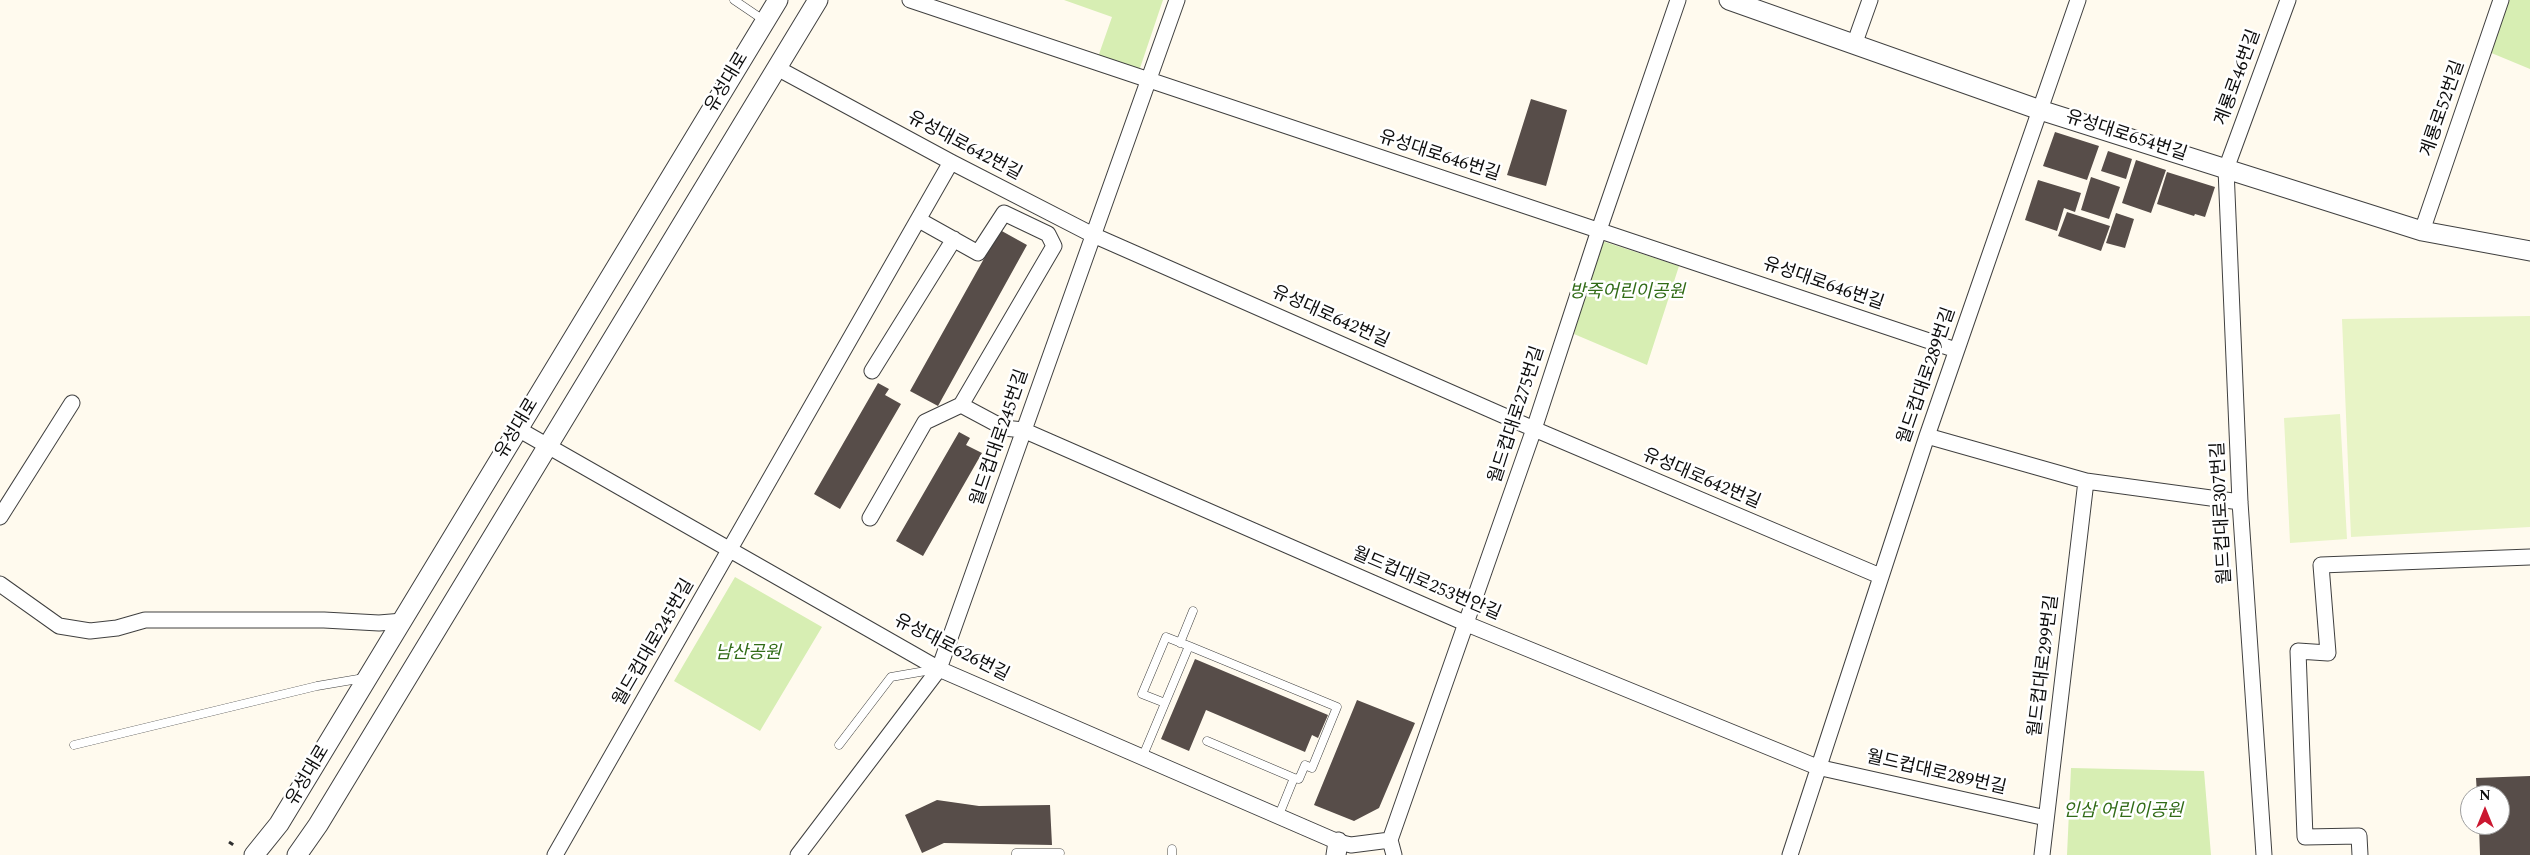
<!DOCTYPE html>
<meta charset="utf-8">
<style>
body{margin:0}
#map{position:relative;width:2530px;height:855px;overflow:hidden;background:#fffaee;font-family:Spectral,serif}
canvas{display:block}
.north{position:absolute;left:2460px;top:785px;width:50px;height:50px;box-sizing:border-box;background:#fff;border:1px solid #9e9e9e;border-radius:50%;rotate:0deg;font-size:14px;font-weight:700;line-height:20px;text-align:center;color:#0d0d0d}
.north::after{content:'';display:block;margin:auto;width:18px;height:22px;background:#cb1831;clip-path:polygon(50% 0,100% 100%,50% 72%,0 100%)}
</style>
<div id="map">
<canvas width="2530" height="855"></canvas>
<div class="north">N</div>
</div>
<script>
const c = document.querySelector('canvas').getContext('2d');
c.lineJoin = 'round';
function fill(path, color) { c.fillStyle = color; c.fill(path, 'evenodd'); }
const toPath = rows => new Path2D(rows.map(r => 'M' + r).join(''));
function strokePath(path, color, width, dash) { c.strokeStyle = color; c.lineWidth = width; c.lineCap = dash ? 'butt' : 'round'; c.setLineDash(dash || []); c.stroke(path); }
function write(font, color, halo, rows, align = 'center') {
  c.font = font + ' Spectral,"Noto Sans KR",serif'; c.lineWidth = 5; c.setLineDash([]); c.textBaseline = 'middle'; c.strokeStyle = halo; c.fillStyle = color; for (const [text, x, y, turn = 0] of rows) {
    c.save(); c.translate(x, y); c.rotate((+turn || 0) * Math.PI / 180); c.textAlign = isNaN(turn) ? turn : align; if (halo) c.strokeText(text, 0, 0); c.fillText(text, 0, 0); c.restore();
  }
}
fill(toPath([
 [1064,0,1163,0,1139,71,1098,57,1112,17],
 [2509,0,2530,0,2530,69,2489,52],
 [1599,240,1679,266,1647,365,1574,334],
 [735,577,822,627,760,731,674,681],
 [2071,768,2204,771,2211,855,2067,855]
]), '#d7eeb3');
fill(toPath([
 [2530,316,2530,527,2351,537,2342,319],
 [2340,414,2347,539,2290,543,2284,418]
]), '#e8f4c6');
fill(toPath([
 [1531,99,1567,110,1546,186,1507,175],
 [2055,132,2099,146,2087,180,2043,166],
 [2108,151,2132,159,2126,179,2101,171],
 [2136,160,2166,170,2151,213,2122,203],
 [2167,172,2215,187,2205,217,2195,214,2194,216,2157,204],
 [2091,177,2120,187,2109,219,2081,210],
 [2038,180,2081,193,2075,212,2064,208,2057,231,2025,220],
 [2067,212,2110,226,2101,251,2058,236],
 [2116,213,2134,219,2125,248,2106,243],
 [1000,230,1027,245,938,406,910,391],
 [878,383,889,389,885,395,901,404,840,509,814,494],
 [959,432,970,438,966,445,982,453,923,556,896,541],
 [1195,659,1328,715,1318,738,1312,735,1305,752,1206,710,1189,751,1161,739],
 [1357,700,1415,723,1379,808,1354,821,1314,805],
 [2530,776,2530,855,2480,855,2479,825,2500,825,2500,795,2477,795,2476,778],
 [937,800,979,806,1050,805,1052,845,944,843,922,853,905,815]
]), '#574d49');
const service = toPath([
 [734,0,765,21],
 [1180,643,1193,611],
 [1165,703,1142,694,1166,637,1189,646],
 [1207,741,1294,778],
 [74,745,317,686,364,678],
 [839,745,891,677,937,669],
 [1142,758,1189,646,1337,707,1312,768,1305,765,1299,779,1294,778,1279,815],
 [1172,849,1172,855],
 [1016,855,1016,853,1060,853]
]);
const minor = toPath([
 [910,0,1956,350],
 [1854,45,1870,0],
 [777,68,951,162,1093,235,1534,429,1880,576],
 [919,220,978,253,1004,213,1048,234,1054,246,961,405,1004,428,1023,430,1467,624,1817,767,2046,818],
 [2422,231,2501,0],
 [872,371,954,239],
 [518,429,939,669,1338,842,1351,845,1390,840],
 [1927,436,2086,481,2240,502],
 [0,517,72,403],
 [870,518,925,422,961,405],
 [0,584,59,626,90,631,117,628,145,620,324,620,379,623,403,621],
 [1390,840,1534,429,1599,230,1678,0],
 [1390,840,1394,855],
 [555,855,951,162],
 [798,855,939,669,1177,0],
 [1790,855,1927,436,2078,0],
 [2042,855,2086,481],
 [2264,855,2240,502,2226,169,2288,0],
 [2360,855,2359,836,2305,837,2298,651,2328,653,2321,565,2530,557]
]);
const tertiary = toPath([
 [1729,0,2040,110,2422,231,2530,251],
 [254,855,279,824,778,0],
 [297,855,318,825,818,0],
 [1336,855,1338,842]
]);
strokePath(service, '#404040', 9);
strokePath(minor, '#404040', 17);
strokePath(tertiary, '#404040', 21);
strokePath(toPath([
 [229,842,235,846]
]), '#2f2f2f', 3, [5, 2.5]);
strokePath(service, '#fff', 8);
strokePath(minor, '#fff', 15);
strokePath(tertiary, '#fff', 19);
write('18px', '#0d0d0d', '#fff', [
 ["계룡로46번길",2239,78,-70],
 ["유성대로",728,83,-59],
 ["계룡로52번길",2444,109,-71],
 ["유성대로654번길",2126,137,18],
 ["유성대로642번길",964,147,28],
 ["유성대로646번길",1439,157,18],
 ["유성대로646번길",1823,285,19],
 ["유성대로642번길",1330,318,24],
 ["월드컵대로289번길",1928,376,-71],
 ["월드컵대로275번길",1518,415,-72],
 ["유성대로",518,429,-59],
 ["월드컵대로245번길",1001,438,-71],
 ["유성대로642번길",1701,480,23],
 ["월드컵대로307번길",2223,513,-93],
 ["월드컵대로253번안길",1426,585,23],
 ["월드컵대로245번길",655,643,-60],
 ["유성대로626번길",951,649,27],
 ["월드컵대로299번길",2045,666,-83],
 ["월드컵대로289번길",1936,774,13],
 ["유성대로",309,776,-59]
]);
write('italic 18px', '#316b17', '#fff', [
 ["방죽어린이공원",1627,293],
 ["남산공원",748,654],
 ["인삼 어린이공원",2123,812]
]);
</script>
